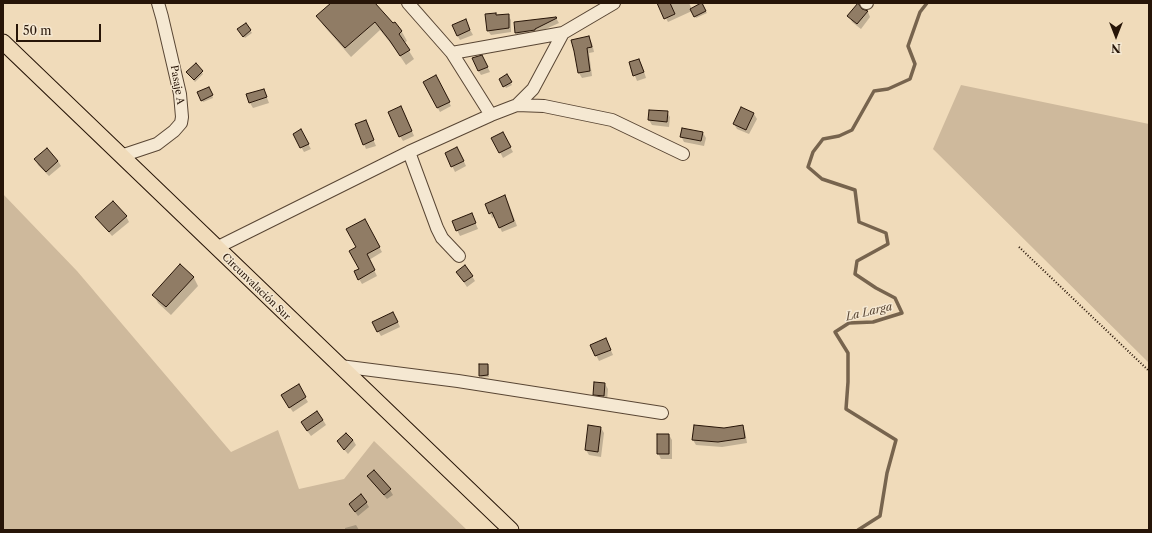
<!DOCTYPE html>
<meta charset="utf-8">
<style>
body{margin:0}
#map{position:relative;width:1152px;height:533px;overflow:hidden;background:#f0dbba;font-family:"Libre Caslon Text",serif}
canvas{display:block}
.frame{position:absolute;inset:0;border:4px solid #271508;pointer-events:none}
.north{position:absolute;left:1096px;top:16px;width:40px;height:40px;-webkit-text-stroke:3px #f5e8d2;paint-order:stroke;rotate:180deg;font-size:11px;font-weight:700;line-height:16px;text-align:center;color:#271508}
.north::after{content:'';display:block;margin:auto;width:14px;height:18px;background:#271508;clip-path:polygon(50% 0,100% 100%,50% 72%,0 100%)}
.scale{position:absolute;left:16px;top:24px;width:85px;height:18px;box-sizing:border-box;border:2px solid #271508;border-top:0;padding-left:5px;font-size:12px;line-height:14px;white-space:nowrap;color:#271508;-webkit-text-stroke:3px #f5e8d2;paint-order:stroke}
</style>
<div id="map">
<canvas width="1152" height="533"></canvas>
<div class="frame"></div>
<div class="north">N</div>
<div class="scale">50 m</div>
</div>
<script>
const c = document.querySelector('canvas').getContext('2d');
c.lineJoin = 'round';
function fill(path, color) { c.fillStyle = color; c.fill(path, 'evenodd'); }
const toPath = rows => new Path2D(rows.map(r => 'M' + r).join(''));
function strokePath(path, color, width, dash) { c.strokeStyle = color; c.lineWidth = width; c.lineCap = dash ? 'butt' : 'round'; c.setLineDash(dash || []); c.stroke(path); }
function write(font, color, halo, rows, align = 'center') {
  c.font = font + ' "Libre Caslon Text",serif'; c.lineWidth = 3; c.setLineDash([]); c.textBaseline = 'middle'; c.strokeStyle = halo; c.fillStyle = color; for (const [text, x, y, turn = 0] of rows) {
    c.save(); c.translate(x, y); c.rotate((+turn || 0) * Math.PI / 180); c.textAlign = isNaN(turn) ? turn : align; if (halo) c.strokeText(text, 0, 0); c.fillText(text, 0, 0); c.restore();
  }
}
fill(toPath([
 [961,85,1149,124,1149,363,933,149],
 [3,194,77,271,231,452,278,430,299,489,344,479,374,441,467,530,3,530]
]), '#ceb99c');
fill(toPath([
 [333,3,374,3,393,24,395,23,402,32,407,41,404,43,414,59,406,65,396,50,380,30,351,57,323,25,318,16],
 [658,3,689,3,692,9,702,4,707,13,696,18,692,11,668,22],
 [861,10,868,12,870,17,861,29,852,22,849,16],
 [508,15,511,20,511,32,491,35,488,31],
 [556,18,559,23,537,33,519,37,516,33],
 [246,24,252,33,245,38,240,32],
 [468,26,473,35,460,40,457,35],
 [589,37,592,43,594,52,589,53,592,76,582,78,579,73,576,53],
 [639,60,642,65,646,78,637,81,630,63],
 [485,62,490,72,481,75,478,70],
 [195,65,203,74,195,82,189,74],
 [506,75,512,85,506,88,500,79],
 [435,77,451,106,440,112,424,83],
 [210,90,213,98,203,102,202,100],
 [264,90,269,103,253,108,250,103],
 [742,108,754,114,757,119,749,134,737,129,734,124],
 [650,111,667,112,670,117,669,127,652,125,649,120],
 [404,112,414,136,403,141,400,136],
 [368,127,376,146,366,149,364,144],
 [683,129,703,133,706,138,704,146,684,142,681,136],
 [301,131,311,149,304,152,294,134],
 [502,133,513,152,503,158,493,138],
 [446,153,460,153,466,166,455,172],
 [36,160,58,161,61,166,49,176,38,165],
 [505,197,508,202,517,226,502,232,495,217,492,218,490,213],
 [472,215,478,229,460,236,453,222],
 [126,216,129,222,112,236,100,222,97,217],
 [365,221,382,252,369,260,377,276,362,284,355,272,361,269,357,248],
 [180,266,194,278,198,286,171,315,158,303,154,295],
 [457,272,472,276,475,281,467,287],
 [396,318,400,327,381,336,378,331],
 [606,339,613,355,599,361,591,345],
 [488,365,489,367,489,377,481,378,480,375],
 [605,384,608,389,607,401,597,400,594,394],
 [298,386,308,402,293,412,282,396],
 [323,420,326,425,311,436,305,428],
 [742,426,745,431,747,443,722,447,696,445,693,440,724,429],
 [601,428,604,433,601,457,589,455,586,450],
 [669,435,672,440,672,459,661,459,658,453],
 [353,440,356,445,348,454,342,447],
 [369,476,390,490,393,495,387,499,371,481],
 [366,502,369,507,358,516,350,505],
 [356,525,359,530,345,530,345,528]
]), '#0003');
strokePath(toPath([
 [858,530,880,516,887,473,896,440,846,409,848,382,848,353,835,332,849,323,873,322,902,313,895,298,876,288,855,274,857,261,888,244,886,233,859,222,855,190,822,179,808,167,813,152,823,139,839,136,852,130,874,91,888,89,910,79,915,64,908,46,920,12,927,3]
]), '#77644e', 3.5);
const building = toPath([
 [331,3,375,3,393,23,395,22,402,31,399,34,410,50,400,56,390,41,375,22,345,48,316,16,331,3],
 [657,3,670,3,675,14,664,19,657,3],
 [701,3,702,3,706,11,694,17,690,9,701,3],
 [858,3,862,9,868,11,857,24,847,16,858,3],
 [496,13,496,15,509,14,509,28,487,31,485,14,496,13],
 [556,17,557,18,535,29,535,30,515,33,514,22,556,17],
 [466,19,470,30,457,36,452,25,466,19],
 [246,23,251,30,243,37,237,29,246,23],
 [589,36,592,47,587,48,590,71,578,73,574,51,571,40,589,36],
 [482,55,488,67,478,71,472,58,482,55],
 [639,59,644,72,633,76,629,62,639,59],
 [196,63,203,71,194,80,186,72,196,63],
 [507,74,512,82,503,87,499,79,507,74],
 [436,75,450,102,437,108,423,82,436,75],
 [209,87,213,95,201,101,197,92,209,87],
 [264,89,267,97,249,103,246,94,264,89],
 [401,106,412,131,399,137,388,112,401,106],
 [741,107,754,113,746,130,733,124,741,107],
 [649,110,668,111,667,122,648,120,649,110],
 [366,120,374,140,363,145,355,124,366,120],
 [682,128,703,132,701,141,680,137,682,128],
 [301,129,309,144,300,148,293,134,301,129],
 [503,132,511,147,499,153,491,138,503,132],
 [457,147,464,161,451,167,445,153,457,147],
 [47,148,58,161,46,172,34,159,47,148],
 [505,195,514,221,499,228,492,212,489,214,485,204,505,195],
 [113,201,127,216,109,232,95,217,113,201],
 [472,213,476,223,456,231,452,221,472,213],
 [365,219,380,247,367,254,375,270,358,280,354,271,359,269,349,251,356,247,346,229,365,219],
 [180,264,194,277,166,307,152,295,180,264],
 [465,265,473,276,464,282,456,272,465,265],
 [393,312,398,322,377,332,372,322,393,312],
 [606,338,611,350,595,356,590,345,606,338],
 [479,364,488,364,488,375,479,376,479,364],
 [594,382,605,383,604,396,593,395,594,382],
 [299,384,306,397,289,408,281,395,299,384],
 [317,411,323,420,307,431,301,422,317,411],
 [588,425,601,427,598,452,585,450,588,425],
 [694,425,724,428,743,425,745,438,718,442,692,440,694,425],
 [346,433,353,440,344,450,337,441,346,433],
 [657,434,669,434,669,454,657,454,657,434],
 [374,470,391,489,384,495,367,476,374,470],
 [361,494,367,502,355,512,349,504,361,494]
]);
fill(building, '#907c65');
strokePath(building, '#271508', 1);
const minor = toPath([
 [408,3,452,53,491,115],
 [866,3,867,3],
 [452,53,563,33],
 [517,105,544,106,612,120,683,154],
 [409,152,437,228,442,238,459,256],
 [121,156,157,144,174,131,181,123,182,117,180,94,162,17,158,3],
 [216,248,409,152,491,115,517,105,533,89,563,33,614,3],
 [340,366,458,381,662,413]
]);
const major = toPath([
 [3,42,511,530]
]);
strokePath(minor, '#594634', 14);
strokePath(major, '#271508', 17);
strokePath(toPath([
 [1019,247,1149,371]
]), '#271508', 2, [1, 2]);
strokePath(minor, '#f5e8d2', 12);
strokePath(major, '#f0dbba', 15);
write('10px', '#271508', '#f5e8d2', [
 ["Pasaje A",177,85,80],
 ["Circunvalación Sur",256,287,44]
]);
write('italic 11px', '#5c4937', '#f5e8d2', [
 ["La Larga",869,312,-13]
]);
</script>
